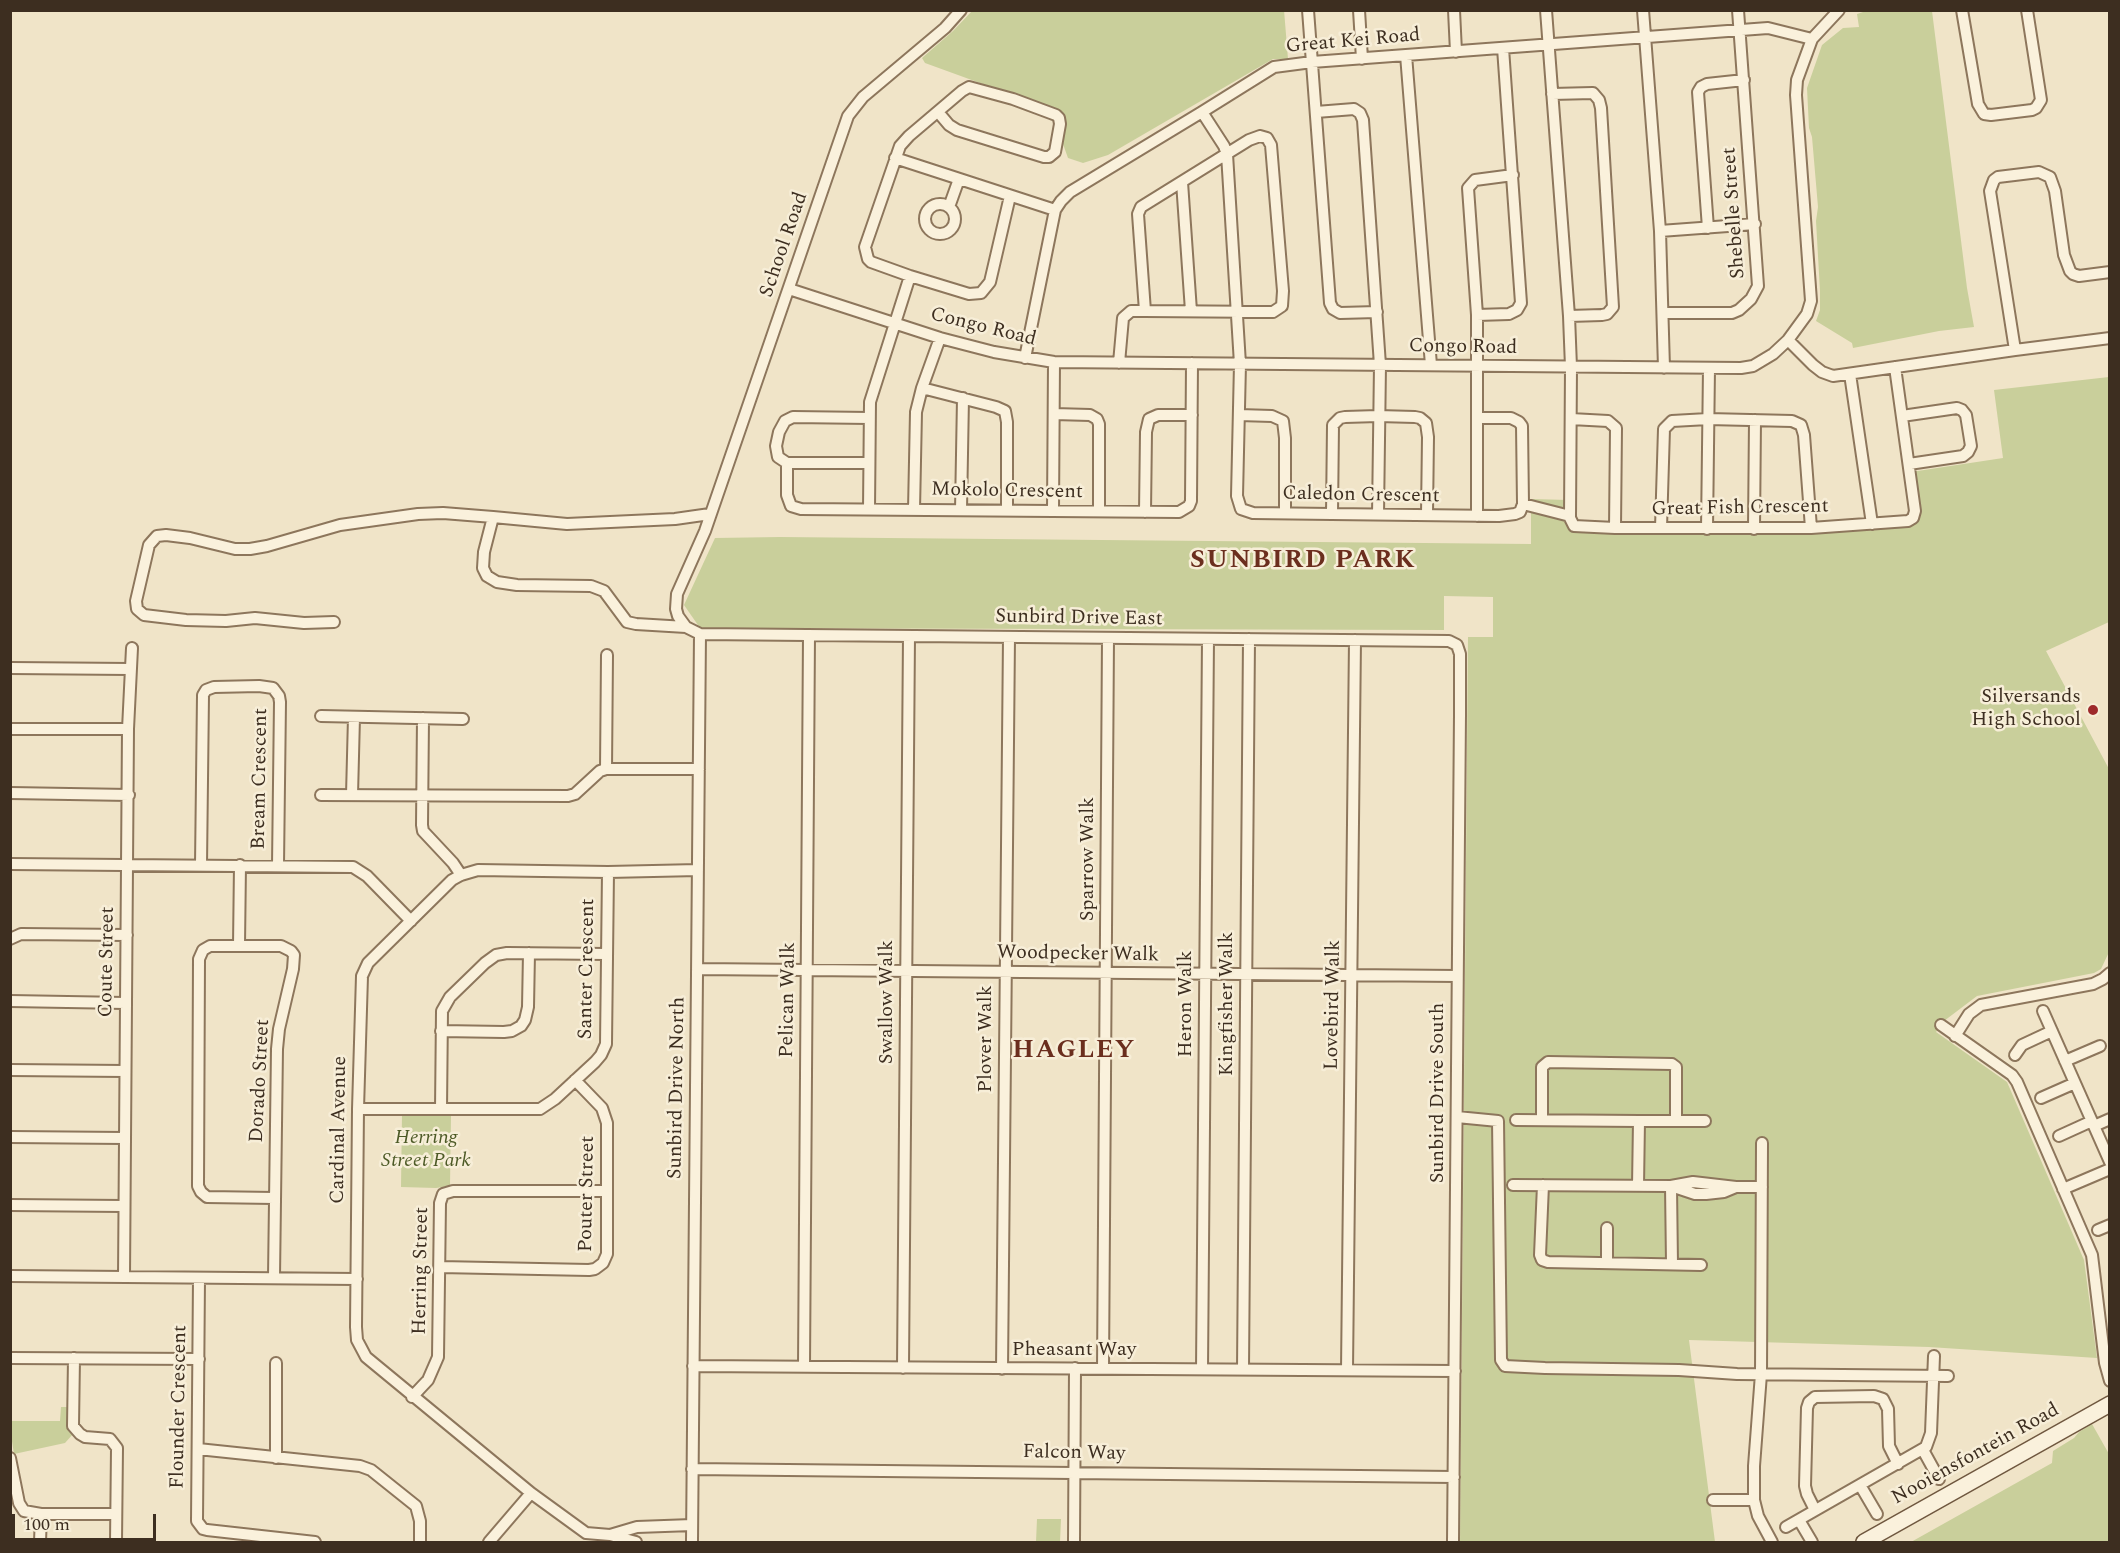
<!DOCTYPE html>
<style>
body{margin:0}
#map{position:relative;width:2120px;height:1553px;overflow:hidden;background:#f0e4c8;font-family:Spectral,serif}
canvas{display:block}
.frame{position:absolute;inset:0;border:12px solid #3d2e20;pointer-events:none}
.scale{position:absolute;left:12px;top:1514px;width:144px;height:27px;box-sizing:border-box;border:3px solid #3d2e20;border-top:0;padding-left:8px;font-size:18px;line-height:21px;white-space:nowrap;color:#3d2e20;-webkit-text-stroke:4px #f7eed8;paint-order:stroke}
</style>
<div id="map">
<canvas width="2120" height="1553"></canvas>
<div class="frame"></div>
<div class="scale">100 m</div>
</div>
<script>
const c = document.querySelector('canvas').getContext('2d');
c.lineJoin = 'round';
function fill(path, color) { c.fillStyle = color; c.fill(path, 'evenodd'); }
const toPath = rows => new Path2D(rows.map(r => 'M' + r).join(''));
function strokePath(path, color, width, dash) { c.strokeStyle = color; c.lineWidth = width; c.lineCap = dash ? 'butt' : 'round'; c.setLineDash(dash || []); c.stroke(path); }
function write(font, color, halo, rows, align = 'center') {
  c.font = font + ' Spectral,serif'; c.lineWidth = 5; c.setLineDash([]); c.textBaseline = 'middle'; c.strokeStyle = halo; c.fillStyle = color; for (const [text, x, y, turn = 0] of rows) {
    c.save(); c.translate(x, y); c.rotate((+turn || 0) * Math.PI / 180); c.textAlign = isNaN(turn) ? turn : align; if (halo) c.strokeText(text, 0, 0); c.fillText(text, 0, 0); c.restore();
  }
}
fill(toPath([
 [1284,10,1288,59,1273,59,1108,155,1083,163,1068,158,1063,144,1065,124,1057,111,925,63,922,58,953,31,972,11],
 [1869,10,1932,11,1967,288,1974,327,1939,331,1853,348,1852,343,1816,321,1820,310,1820,291,1816,221,1818,207,1812,137,1809,128,1807,88,1822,45,1843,28,1859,27,1857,14],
 [2109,377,2109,622,2046,651,2109,769,2109,952,2101,969,2094,973,1977,996,1944,1021,1936,1032,2007,1082,2084,1260,2097,1358,1929,1347,1689,1340,1715,1542,1460,1542,1468,637,1493,637,1493,597,1444,596,1444,630,700,628,684,605,715,538,780,537,1531,544,1531,499,1569,500,1571,523,1811,529,1914,518,1911,472,2003,458,1994,390],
 [402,1114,451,1115,450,1186,436,1188,401,1187],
 [61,1407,69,1407,73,1434,65,1443,14,1454,11,1435,10,1421,60,1421],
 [2092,1424,2109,1454,2109,1542,1911,1542,2052,1463,2053,1451,2074,1438,2079,1432],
 [1037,1519,1061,1519,1060,1542,1036,1542]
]), '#c9cf9b');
const street = toPath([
 [961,10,945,28,863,97,848,116,705,531,677,594,676,609,678,616,686,627,700,634,1449,641,1457,645,1460,654,1460,714,1453,1542],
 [1308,10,1330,303,1333,309,1340,313,1377,312],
 [1359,10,1362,59],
 [1454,10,1456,52],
 [1546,10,1569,316,1571,367,1570,518,1574,526,1615,528,1811,528,1908,521,1913,518,1915,511,1895,367],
 [1643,10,1660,231,1664,368],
 [1962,10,1978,104,1984,114,1991,115,2032,110,2036,108,2041,100,2027,10],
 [1406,55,1431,365],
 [1552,94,1593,93,1599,100,1601,108,1613,307,1607,314,1602,315,1569,316],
 [938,112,949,125,957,130,1044,157,1049,157,1055,152,1060,124,1059,118,1056,115,1013,99,969,87,962,91,909,136,900,146,865,247,868,259,871,262,910,276,969,294,981,293,990,282,1010,196],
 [1202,112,1224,146,1227,154,1240,364,1237,496,1241,509,1253,513,1332,514,1499,516,1515,514,1520,512,1523,504,1522,426,1519,422,1511,418,1478,418],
 [1316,112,1354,109,1360,113,1363,120,1380,365,1378,515],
 [1260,136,1267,138,1271,145,1283,291,1282,306,1273,312,1145,311,1138,214,1141,207,1249,140,1260,136],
 [895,158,1055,210],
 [1182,182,1191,311],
 '925 219a15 15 0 1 1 30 0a15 15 0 1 1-30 0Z',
 [949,207,959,179],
 [1708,228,1698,92,1701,87,1707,84,1744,80],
 [1660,231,1755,224],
 [789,289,940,338,994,352,1054,362,1741,368,1753,366,1773,354,1788,340,1807,314,1811,301,1796,95,1797,80,1812,39,1839,10],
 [1664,313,1732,313,1739,310,1751,299,1758,286,1738,10],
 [1477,315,1509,314,1517,310,1521,303,1503,48],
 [1788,340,1813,365,1822,372,1833,376,2015,350,2110,338],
 [2015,350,1990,191,1994,180,1998,177,2039,172,2050,177,2055,191,2064,255,2070,271,2073,274,2079,276,2110,272],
 [1025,358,1055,210,1061,201,1070,192,1202,112,1274,67,1312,62,1768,28,1812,39],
 [1119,363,1123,318,1131,311,1145,311],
 [1850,374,1872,524],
 [922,388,996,407,1005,411,1007,422,1007,510],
 [1054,414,1090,415,1097,419,1099,424,1099,511],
 [1239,415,1272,416,1283,421,1285,438,1285,513],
 [1902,416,1957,408,1962,410,1966,415,1971,446,1968,452,1963,456,1909,464],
 [869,418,793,417,785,421,779,432,776,446,778,457,787,463,787,495,791,506,801,509,1179,512,1189,506,1191,501,1192,363],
 [1571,419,1608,421,1616,428,1615,528],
 [787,463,869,463],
 [1523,504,1570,516],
 [869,509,870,402,910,276],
 [914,510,916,412,922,388,940,338],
 [961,510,963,398],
 [1053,511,1054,362],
 [1145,512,1146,432,1149,419,1158,415,1192,415],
 [1332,514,1333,425,1340,418,1345,417,1378,416,1415,417,1420,418,1426,423,1428,437,1427,514],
 [1477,516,1477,315,1468,188,1475,180,1513,175],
 [1661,528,1664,429,1672,421,1708,419,1792,421,1801,425,1804,435,1811,528],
 [1707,529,1709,368],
 [1754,529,1755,420],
 [334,622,304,623,255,618,226,621,186,620,144,615,137,609,136,601,149,545,157,536,166,535,190,538,235,549,250,549,267,546,340,525,418,514,443,513,493,517],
 [686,627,636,624,627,622,604,591,591,586,517,585,497,582,487,576,483,568,484,552,493,517,567,524,675,519,710,514],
 [10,668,130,669],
 [321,716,463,719],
 [423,718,422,825,423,831,453,863,461,875],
 [10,729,128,729],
 [606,769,607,655],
 [10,793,129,795],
 [321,795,568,796,575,794,600,771,606,769,699,769],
 [352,795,354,717],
 [10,864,353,867,367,876,411,921],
 [201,865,203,695,206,690,214,687,259,686,273,688,279,696,280,702,278,865],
 [10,939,21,934,127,935],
 [239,945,240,865],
 [697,969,1457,976],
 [10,1001,125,1003],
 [2043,1011,2110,1162],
 [1941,1025,2012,1075,2017,1082,2092,1255,2105,1363,2110,1381],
 [441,1031,504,1032,512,1031,521,1026,525,1020,528,1007,529,953],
 [1955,1036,1969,1014,1981,1005,2093,984,2103,979,2110,973],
 [2015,1055,2022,1045,2052,1031],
 [2065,1061,2100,1046],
 [10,1070,125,1071],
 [2041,1098,2075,1083],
 [358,1109,540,1109,555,1099,595,1062,601,1055,606,1044,608,872],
 [441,1109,442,1011,450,997,485,963,496,955,507,953,606,954],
 [1457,1117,1498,1121,1501,1360,1505,1366,1545,1368,1679,1370,1737,1374,1948,1376],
 [1516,1120,1639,1121],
 [1542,1120,1542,1067,1548,1062,1672,1064,1676,1067,1676,1121,1639,1121,1638,1186],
 [1676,1121,1705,1121],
 [2094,1126,2110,1119],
 [2059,1136,2092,1121],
 [10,1137,124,1138],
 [1762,1143,1761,1374,1754,1466,1754,1500,1758,1516,1772,1542],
 [1513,1185,1671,1186,1672,1264],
 [1543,1185,1540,1255,1542,1260,1548,1262,1701,1265],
 [1671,1186,1693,1182,1736,1187,1762,1187],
 [1674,1187,1695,1194,1706,1194,1724,1192,1736,1187],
 [2063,1189,2110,1169],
 [10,1205,123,1206],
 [2098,1230,2110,1225],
 [1607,1263,1607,1228],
 [440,1267,589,1270,595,1269,603,1263,607,1254,607,1123,602,1108,575,1080],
 [10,1276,357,1279],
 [124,1277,128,729,132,648],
 [274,1277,277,1049,279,1029,293,969,294,955,291,951,281,946,210,946,203,950,199,959,198,1186,201,1192,207,1197,274,1198],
 [199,1278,197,1521,203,1529,207,1530,315,1542],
 [10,1358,199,1359],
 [74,1358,73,1426,80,1434,85,1437,110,1439,117,1448,116,1542],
 [693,1366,1455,1371],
 [804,1366,809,635],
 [903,1368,909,636],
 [1103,1368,1108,638],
 [1002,1369,1009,637],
 [1202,1369,1208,639],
 [1243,1369,1249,639],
 [1347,1370,1355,640],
 [412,1397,428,1380,438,1357,440,1203,443,1194,453,1191,606,1191],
 [198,1449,360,1466,371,1470,416,1506,420,1521,420,1542],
 [1923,1450,1939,1479],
 [10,1458,19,1503,24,1511,41,1514,116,1514],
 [276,1458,276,1363],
 [692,1469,1454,1477],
 [1860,1485,1877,1514],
 [1713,1500,1754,1500],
 [1815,1510,1807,1494,1805,1486,1807,1408,1809,1402,1815,1397,1874,1396,1883,1399,1888,1409,1889,1446,1898,1464],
 [1799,1520,1812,1542],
 [692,1525,637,1527,610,1535,586,1533,531,1493,366,1357,357,1340,356,1327,358,1109,362,976,368,963,452,880,461,875,478,870,608,872,698,870],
 [1786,1527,1926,1447,1931,1433,1934,1356],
 [610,1535,636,1542],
 [40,1542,41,1514],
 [489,1542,531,1493],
 [692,1542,700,634],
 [1074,1542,1075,1368]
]);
const secondary = toPath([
 [1864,1542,2110,1404]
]);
strokePath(street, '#8d765c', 14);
strokePath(secondary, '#6f573f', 18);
strokePath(street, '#faf1dc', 10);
strokePath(secondary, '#faf1dc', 15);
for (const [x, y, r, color] of [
 [2093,710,6,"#9e2a2b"]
]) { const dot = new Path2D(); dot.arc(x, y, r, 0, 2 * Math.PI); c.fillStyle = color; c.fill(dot); strokePath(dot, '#f7eed8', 2); }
write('20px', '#3d2e20', '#f7eed8', [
 ["Great Kei Road",1353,42,-5],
 ["Shebelle Street",1735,213,-94],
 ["School Road",785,245,-71],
 ["Congo Road",983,328,14],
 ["Congo Road",1463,348,1],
 ["Mokolo Crescent",1007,492,1],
 ["Caledon Crescent",1361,496,1],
 ["Great Fish Crescent",1740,509,-1],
 ["Sunbird Drive East",1079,619,1],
 ["Bream Crescent",261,779,-89],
 ["Sparrow Walk",1089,859,-90],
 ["Woodpecker Walk",1078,955,1],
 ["Coute Street",108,962,-89],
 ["Santer Crescent",588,969,-89],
 ["Pelican Walk",789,1000,-89],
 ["Swallow Walk",888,1002,-90],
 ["Heron Walk",1187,1004,-90],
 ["Kingfisher Walk",1228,1004,-90],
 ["Lovebird Walk",1334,1005,-89],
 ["Plover Walk",987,1039,-90],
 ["Dorado Street",261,1081,-87],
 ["Sunbird Drive North",678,1088,-89],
 ["Sunbird Drive South",1439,1093,-90],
 ["Cardinal Avenue",340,1130,-89],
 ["Pouter Street",588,1194,-89],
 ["Herring Street",422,1271,-89],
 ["Pheasant Way",1074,1351],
 ["Flounder Crescent",180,1407,-89],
 ["Falcon Way",1074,1454,1],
 ["Nooiensfontein Road",1976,1455,-29]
]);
write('20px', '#3d2e20', '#f7eed8', [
 ["Silversands",2081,698],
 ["High School",2081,721]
], 'right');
write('italic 20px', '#4d5a26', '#f7eed8', [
 ["Herring",426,1139],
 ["Street Park",426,1162]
]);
c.letterSpacing = '1.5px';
write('bold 26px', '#6b2e1e', '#f7eed8', [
 ["SUNBIRD PARK",1303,562],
 ["HAGLEY",1074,1052]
]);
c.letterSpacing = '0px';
</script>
